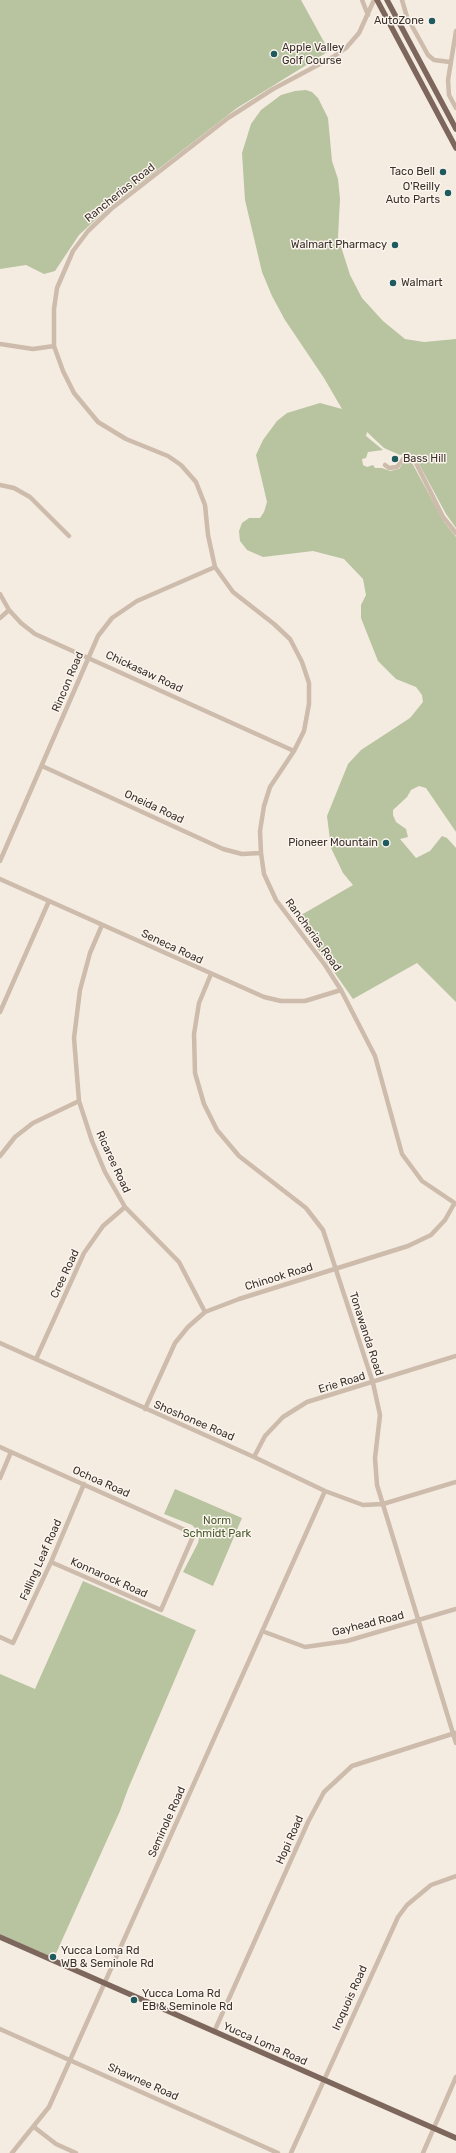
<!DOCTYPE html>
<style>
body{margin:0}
canvas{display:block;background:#f4ebe1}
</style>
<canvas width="456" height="2153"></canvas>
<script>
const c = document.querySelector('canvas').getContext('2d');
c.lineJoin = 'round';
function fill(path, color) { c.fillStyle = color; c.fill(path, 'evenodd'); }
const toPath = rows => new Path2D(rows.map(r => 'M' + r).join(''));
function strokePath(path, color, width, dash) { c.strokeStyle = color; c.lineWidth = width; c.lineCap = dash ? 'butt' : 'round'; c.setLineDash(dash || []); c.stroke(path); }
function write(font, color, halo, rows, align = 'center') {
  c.font = font + ' Rubik,sans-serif'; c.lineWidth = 3; c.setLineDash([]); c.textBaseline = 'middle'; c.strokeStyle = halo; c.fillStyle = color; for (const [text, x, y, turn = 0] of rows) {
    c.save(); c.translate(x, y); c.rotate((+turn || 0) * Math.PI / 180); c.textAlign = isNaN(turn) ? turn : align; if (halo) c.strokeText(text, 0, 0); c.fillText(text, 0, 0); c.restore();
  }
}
fill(toPath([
 [0,0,301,0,329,51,237,108,108,208,79,235,55,271,44,274,26,265,0,269],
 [306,90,312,92,318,98,328,118,332,161,338,179,340,199,338,237,350,275,362,298,383,321,405,339,424,342,456,339,456,528,446,514,419,464,409,452,400,455,384,448,367,432,366,436,383,450,368,452,366,458,362,459,363,465,367,467,373,465,375,468,382,468,390,471,399,469,406,458,411,461,444,522,456,537,456,832,426,788,419,786,411,790,407,797,393,810,393,815,396,822,406,829,408,837,400,839,416,858,430,851,442,836,447,838,456,848,456,1002,417,963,353,999,296,918,353,885,343,873,331,848,327,816,348,764,361,750,410,718,423,702,422,695,416,687,396,679,378,661,361,618,361,605,366,595,363,579,344,559,313,551,263,557,247,550,240,541,239,531,242,523,249,518,260,518,264,512,267,502,256,455,263,440,277,421,287,413,320,403,342,409,324,378,285,320,272,296,262,272,245,200,242,153,251,124,261,110,281,95,295,91],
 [175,1489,242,1518,213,1586,183,1572,198,1543,200,1533,192,1525,164,1514],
 [83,1581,196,1630,128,1789,120,1811,54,1958,0,1934,0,1674,35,1689]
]), '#b8c4a0');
strokePath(toPath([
 [362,0,368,15],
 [374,0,359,33,346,48,333,57,273,89,228,118,111,209,88,231,73,251,57,288,54,309,54,346,63,371,74,393,98,422,126,439,168,456,181,465,196,482,205,505,208,535,215,567,233,592,274,624,290,639,302,662,309,683,309,704,304,731,294,751,270,787,264,806,260,831,261,853,264,874,276,900,325,965,341,990,375,1056,402,1154,422,1181,456,1204],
 [402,0,407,17,428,55,434,60,450,62],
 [456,31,448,80,449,95,456,108],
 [0,344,33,349,54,346],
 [385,465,389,468,397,467,406,455,415,461,443,517,456,533],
 [0,485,14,488,30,497,69,536],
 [0,594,9,610,21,623,35,634,294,751],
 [0,618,9,610],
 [42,766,223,849,242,854,261,853],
 [0,861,98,636,112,618,137,601,215,567],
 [0,879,264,997,281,1001,305,1001,341,990],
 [102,925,90,953,80,990,74,1038,79,1101,92,1141,105,1172,125,1207,179,1262,205,1312],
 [211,974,199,1003,194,1034,195,1073,204,1104,217,1130,239,1156,306,1208,323,1230,373,1383,380,1415,375,1458,377,1485,456,1743],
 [0,1012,49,901],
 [0,1156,15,1137,33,1123,79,1101],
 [0,1343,254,1457,325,1491,363,1505,383,1504,456,1482],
 [36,1359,84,1253,103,1226,125,1207],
 [145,1409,175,1343,188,1327,205,1312,239,1299,408,1246,431,1235,445,1220,454,1204],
 [0,1447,194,1534,161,1610,51,1562],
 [254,1457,265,1436,283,1417,307,1402,456,1356],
 [0,1478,11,1452],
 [262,1631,305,1647,347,1641,456,1609],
 [0,1637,13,1643,51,1562,84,1484],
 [0,2029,278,2153],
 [214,2032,308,1822,324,1792,352,1766,455,1733],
 [34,2127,56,2144,76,2153],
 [12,2153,49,2107,325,1491],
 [291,2153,398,1917,407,1905,431,1885,456,1876],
 [423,2153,456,2077]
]), '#cdbbac', 4.5);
strokePath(toPath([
 [377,0,456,148],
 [387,0,456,129],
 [0,1937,456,2138]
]), '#7d675c', 5.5);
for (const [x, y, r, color] of [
 [432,21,4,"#1f5a5e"],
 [274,54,4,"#1f5a5e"],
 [443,172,4,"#1f5a5e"],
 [448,193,4,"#1f5a5e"],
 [395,245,4,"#1f5a5e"],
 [393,283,4,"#1f5a5e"],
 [395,459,4,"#1f5a5e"],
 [386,843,4,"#1f5a5e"],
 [53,1957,4,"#1f5a5e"],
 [134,2000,4,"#1f5a5e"]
]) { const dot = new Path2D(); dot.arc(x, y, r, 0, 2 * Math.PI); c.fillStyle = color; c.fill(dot); strokePath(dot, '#fbf5ee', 1.5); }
write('11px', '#3b302b', '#fbf5ee', [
 ["AutoZone",424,21],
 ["Apple Valley",282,48,"left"],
 ["Golf Course",282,61,"left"],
 ["Taco Bell",435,172],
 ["O'Reilly",440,187],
 ["Auto Parts",440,200],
 ["Walmart Pharmacy",387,245],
 ["Walmart",401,283,"left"],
 ["Bass Hill",403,459,"left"],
 ["Pioneer Mountain",378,843],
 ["Yucca Loma Rd",61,1951,"left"],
 ["WB & Seminole Rd",61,1964,"left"],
 ["Yucca Loma Rd",142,1994,"left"],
 ["EB & Seminole Rd",142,2007,"left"]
], 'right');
write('11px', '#3b302b', '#fbf5ee', [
 ["Rancherias Road",120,193,-39],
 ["Chickasaw Road",144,672,25],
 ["Rincon Road",68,682,-67],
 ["Oneida Road",154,807,25],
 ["Rancherias Road",313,935,54],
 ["Seneca Road",172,947,25],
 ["Ricaree Road",113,1162,65],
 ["Cree Road",65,1274,-65],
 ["Chinook Road",279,1277,-17],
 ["Tonawanda Road",366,1334,72],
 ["Erie Road",342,1383,-17],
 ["Shoshonee Road",194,1421,23],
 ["Ochoa Road",101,1482,24],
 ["Falling Leaf Road",41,1560,-66],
 ["Konnarock Road",109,1578,24],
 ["Gayhead Road",368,1624,-14],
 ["Seminole Road",167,1822,-66],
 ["Hopi Road",290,1840,-66],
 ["Iroquois Road",350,1998,-66],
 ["Yucca Loma Road",265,2044,24],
 ["Shawnee Road",143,2082,24]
]);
write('11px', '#4a5a2e', '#fbf5ee', [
 ["Norm",217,1521],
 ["Schmidt Park",217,1534]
]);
</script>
